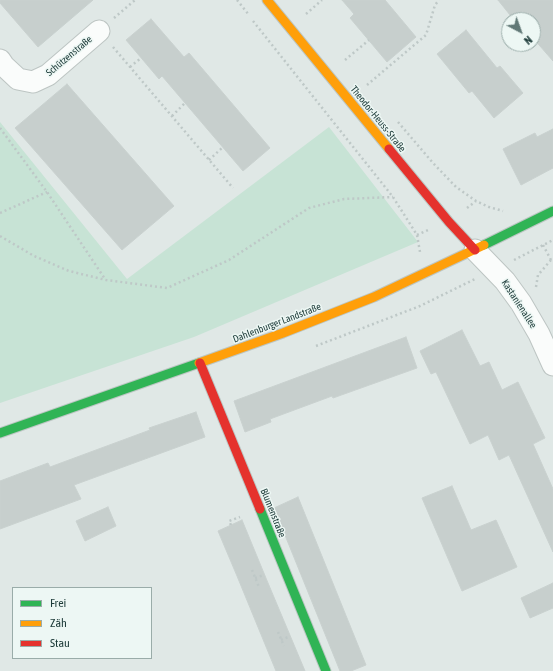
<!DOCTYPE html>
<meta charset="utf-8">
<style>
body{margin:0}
#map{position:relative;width:553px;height:671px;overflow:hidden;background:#e0e8e6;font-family:"Asap Condensed",sans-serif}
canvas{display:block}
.legend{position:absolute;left:12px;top:587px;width:140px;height:72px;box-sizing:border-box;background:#edf7f4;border:1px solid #9aaca9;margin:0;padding:5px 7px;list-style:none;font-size:12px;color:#1d3b39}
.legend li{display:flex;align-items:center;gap:8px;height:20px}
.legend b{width:20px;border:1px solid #9aaca9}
.north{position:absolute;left:501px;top:12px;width:40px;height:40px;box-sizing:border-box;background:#edf7f4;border:1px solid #9aaca9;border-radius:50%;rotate:139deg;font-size:11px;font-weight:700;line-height:16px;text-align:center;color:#1d3b39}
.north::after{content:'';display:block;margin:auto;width:14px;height:18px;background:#617876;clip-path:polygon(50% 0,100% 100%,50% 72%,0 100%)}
</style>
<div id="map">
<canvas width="553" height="671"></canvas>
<ul class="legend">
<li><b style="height:5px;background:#30b455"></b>Frei</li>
<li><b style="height:5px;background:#ff9f0a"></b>Zäh</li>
<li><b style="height:5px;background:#e5322d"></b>Stau</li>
</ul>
<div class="north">N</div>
</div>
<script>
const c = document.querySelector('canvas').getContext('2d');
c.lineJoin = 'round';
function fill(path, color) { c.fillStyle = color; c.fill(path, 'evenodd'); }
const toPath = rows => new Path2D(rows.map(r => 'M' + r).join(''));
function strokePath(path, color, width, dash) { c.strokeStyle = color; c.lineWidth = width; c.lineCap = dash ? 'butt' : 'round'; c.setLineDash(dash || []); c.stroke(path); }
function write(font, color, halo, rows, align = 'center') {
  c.font = font + ' "Asap Condensed",sans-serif'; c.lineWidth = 3; c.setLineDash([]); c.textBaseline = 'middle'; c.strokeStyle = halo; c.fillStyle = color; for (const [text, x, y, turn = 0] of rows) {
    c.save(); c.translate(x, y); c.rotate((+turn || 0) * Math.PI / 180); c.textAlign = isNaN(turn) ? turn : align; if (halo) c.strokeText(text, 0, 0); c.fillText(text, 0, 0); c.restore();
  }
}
fill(toPath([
 [0,122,127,279,329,127,418,242,194,337,0,403]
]), '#c7e3d5');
const building = toPath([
 [0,0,93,0,38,47,0,3,0,0],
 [342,0,385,0,416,37,387,62,350,18,354,14,342,0],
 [498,0,553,0,553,61,533,38,533,20,514,20,498,0],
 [151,19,184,57,189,53,270,148,243,171,162,76,159,79,126,40,151,19],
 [466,30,497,68,500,66,523,93,494,118,472,91,469,93,437,54,466,30],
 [67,84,174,206,122,250,15,128,67,84],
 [553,129,553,168,521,185,503,149,535,133,537,137,553,129],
 [462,330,480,366,489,362,502,390,518,382,545,438,533,444,553,489,553,552,509,455,499,460,488,435,470,444,436,372,431,374,420,351,462,330],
 [406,337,417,368,333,398,332,396,270,419,271,422,245,432,234,401,406,337],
 [196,412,205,437,74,485,81,499,0,529,0,481,48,463,50,467,150,430,149,428,196,412],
 [452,486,471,530,496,520,517,567,462,591,422,498,452,486],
 [298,497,366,665,351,671,340,671,274,508,298,497],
 [108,507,116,526,85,541,76,521,108,507],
 [242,520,268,583,305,671,276,671,237,576,218,531,242,520],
 [553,583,553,608,530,618,521,598,553,583]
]);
fill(building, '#c7cfcd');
strokePath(building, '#c9d1cf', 1);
const street = toPath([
 [0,60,4,66,18,79,33,82,48,75,99,31],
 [475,250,505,281,521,303,539,334,553,365]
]);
const fast = toPath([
 [484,245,553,211],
 [0,433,199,363],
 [260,509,326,671]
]);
const slow = toPath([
 [267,0,389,149],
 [199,363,283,333,374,297,484,245]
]);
const jam = toPath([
 [389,149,449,222,475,250],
 [200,363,260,509]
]);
strokePath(street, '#bdc5c3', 23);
strokePath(fast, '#bcc6c3', 11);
strokePath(slow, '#bcc6c3', 11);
strokePath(jam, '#bcc6c3', 11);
strokePath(toPath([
 [237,0,249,15],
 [306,14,322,0],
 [114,18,135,0],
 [253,21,393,197,417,235,420,252],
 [113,47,233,188],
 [345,60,369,40],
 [130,67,141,58],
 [367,85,426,35,435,5,439,0],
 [172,116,185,103],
 [398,122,433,163,456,187,476,201,489,207,503,211],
 [0,128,47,192,105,279],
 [209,160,223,147],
 [467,208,476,201],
 [0,213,47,192],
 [417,235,428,230],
 [0,236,34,256,69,271,106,280,167,288,229,260,309,208,344,199,393,197],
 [543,245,551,260,553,260],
 [514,260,553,240],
 [536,287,538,275,551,260],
 [316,346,420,306,475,279],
 [231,525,229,521,240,517],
 [252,570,259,587],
 [255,578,264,575],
 [278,632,284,646],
 [281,640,288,637]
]), '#bec8c7', 2.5, [2, 3]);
strokePath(street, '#fafcfb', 21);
strokePath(fast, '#30b455', 9);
strokePath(slow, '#ff9f0a', 9);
strokePath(jam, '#e5322d', 9);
write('10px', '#1d3b39', '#edf7f4', [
 ["Schützenstraße",69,56,-40],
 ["Theodor-Heuss-Straße",378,119,51],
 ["Kastanienallee",519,304,57],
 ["Dahlenburger Landstraße",277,323,-21],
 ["Blumenstraße",273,513,68]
]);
</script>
